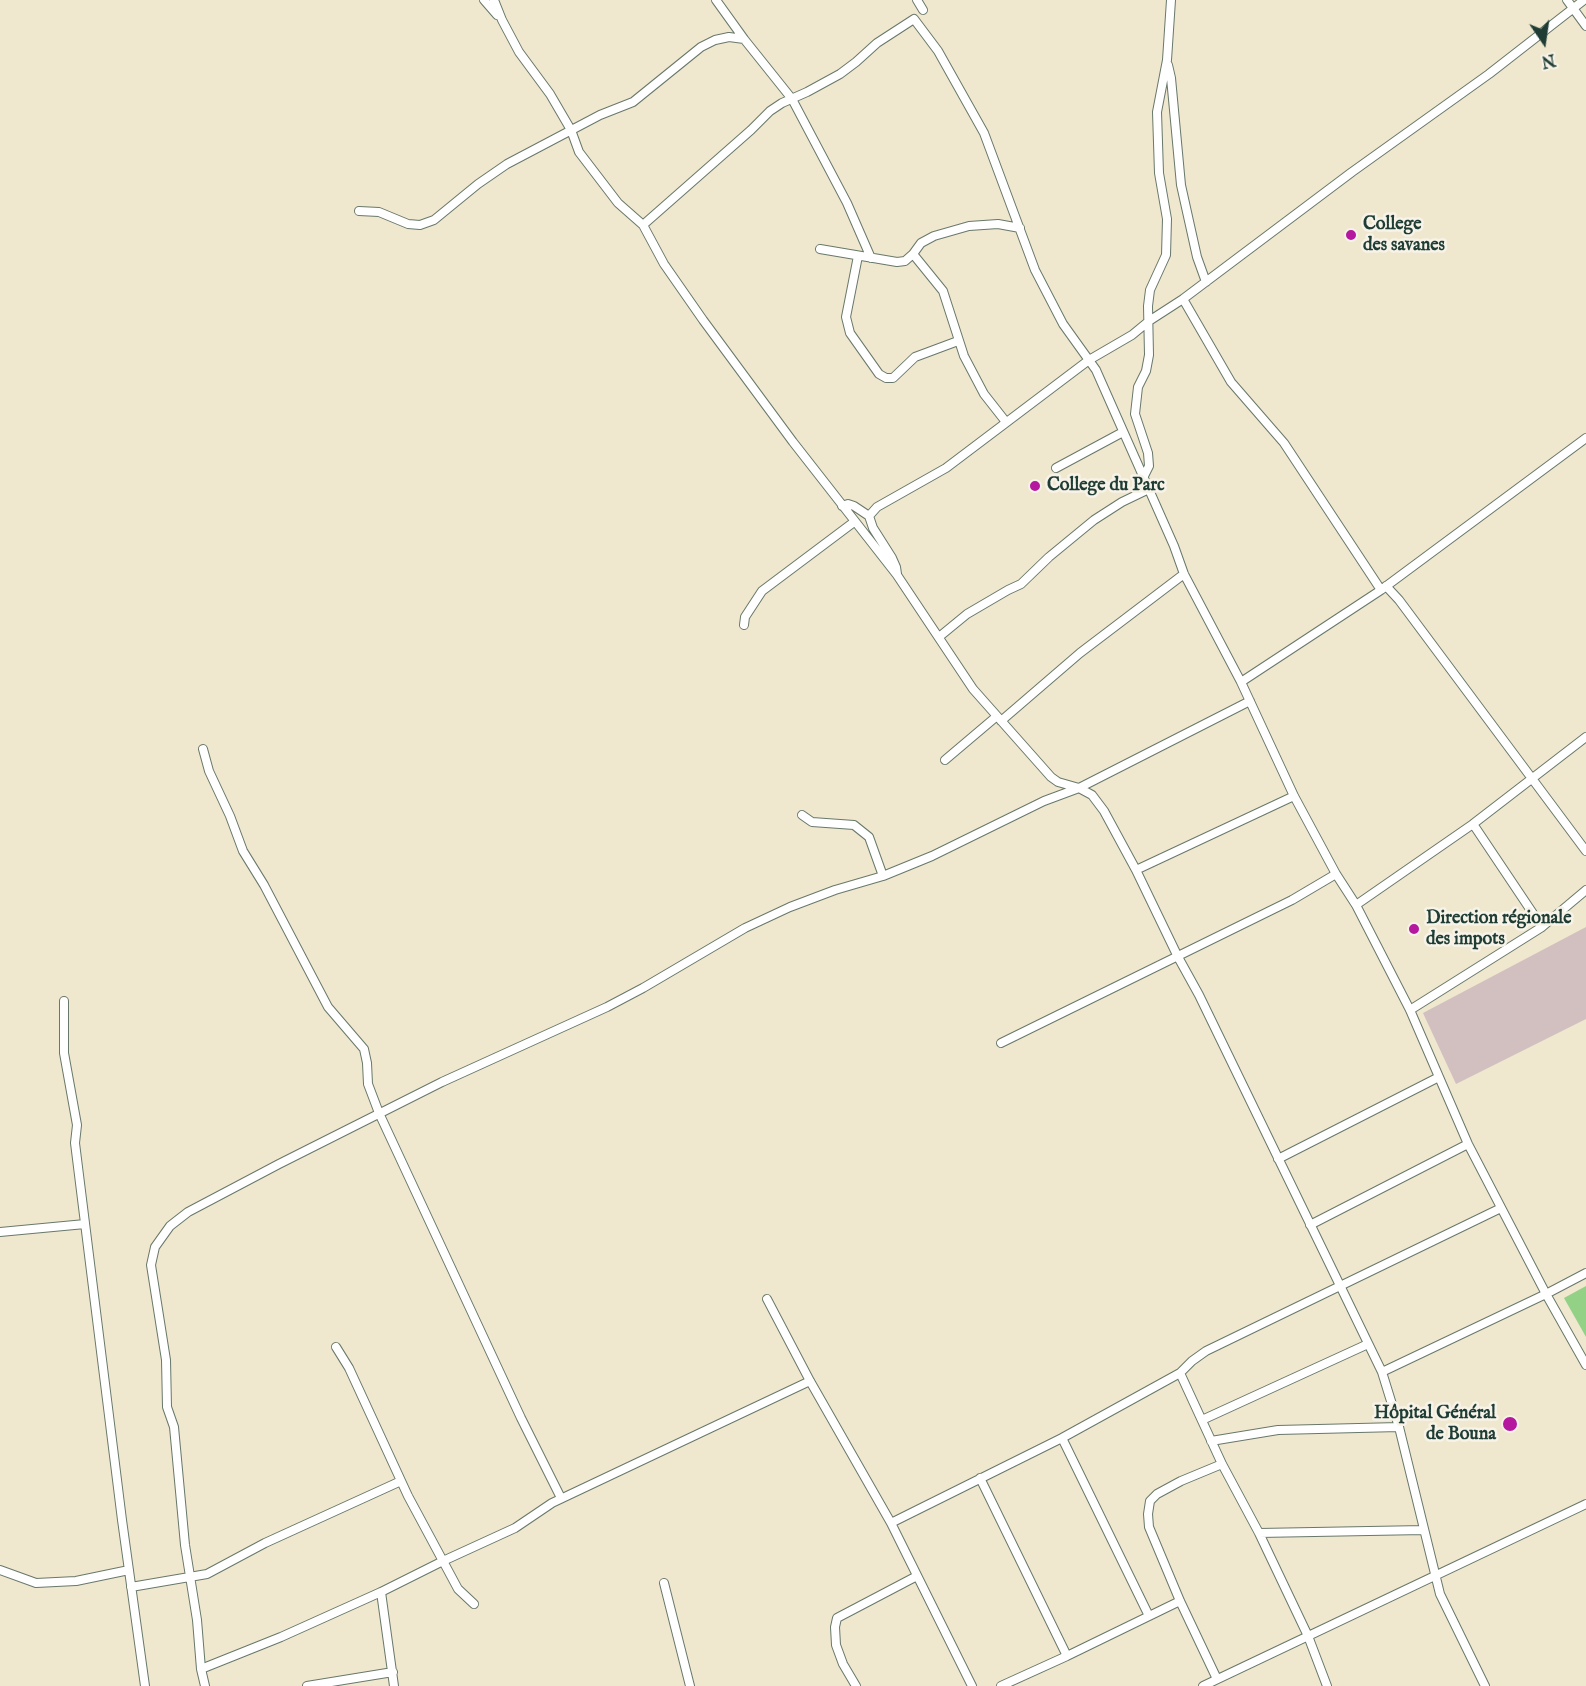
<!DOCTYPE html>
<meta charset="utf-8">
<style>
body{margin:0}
#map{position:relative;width:1586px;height:1686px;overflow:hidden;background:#efe7ce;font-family:"IM FELL English",serif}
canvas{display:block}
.north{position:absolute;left:1514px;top:12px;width:60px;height:60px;-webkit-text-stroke:4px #f7f3e8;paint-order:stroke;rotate:167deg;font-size:16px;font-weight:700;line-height:24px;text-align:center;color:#1f3d34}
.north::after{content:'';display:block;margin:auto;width:21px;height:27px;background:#1f3d34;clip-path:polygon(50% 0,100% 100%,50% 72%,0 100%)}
</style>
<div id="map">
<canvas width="1586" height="1686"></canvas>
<div class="north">N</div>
</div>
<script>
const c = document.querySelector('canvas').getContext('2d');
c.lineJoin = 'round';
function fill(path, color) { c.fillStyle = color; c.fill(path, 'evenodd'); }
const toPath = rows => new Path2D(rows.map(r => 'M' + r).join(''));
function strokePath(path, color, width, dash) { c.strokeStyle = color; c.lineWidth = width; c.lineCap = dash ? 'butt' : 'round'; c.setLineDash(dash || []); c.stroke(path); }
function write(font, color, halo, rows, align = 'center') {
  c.font = font + ' "IM FELL English",serif'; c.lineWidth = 5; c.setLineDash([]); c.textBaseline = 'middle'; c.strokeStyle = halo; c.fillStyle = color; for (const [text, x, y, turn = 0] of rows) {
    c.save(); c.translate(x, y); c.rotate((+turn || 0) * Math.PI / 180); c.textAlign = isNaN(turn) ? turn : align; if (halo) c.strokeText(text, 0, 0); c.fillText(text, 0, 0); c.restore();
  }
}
fill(toPath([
 [1586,927,1586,1019,1456,1084,1423,1013]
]), '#d2bfbf');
fill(toPath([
 [1586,1286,1586,1337,1564,1298]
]), '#93d186');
const street = toPath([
 [484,0,497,15],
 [494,0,502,20,519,52,550,94,571,130,579,152,618,203,643,225,664,264,703,320,793,442,897,575,973,689,1051,777,1058,782,1079,788,1092,795,1104,811,1136,870,1178,957,1199,995,1382,1372,1399,1427,1440,1594,1485,1686],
 [716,0,744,39],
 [917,0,923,10],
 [1567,0,1586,26],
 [1168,65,1171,78,1181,185,1197,257,1206,282],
 [359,211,379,212,408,224,420,225,434,220,478,184,507,164,600,115,633,102,701,47,715,40,729,37,744,39,792,99,847,203,871,258],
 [643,225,751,130,770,111,782,103,807,92,840,74,856,62,877,43,914,19,938,51,984,133,1035,270,1063,324,1096,370,1174,546,1184,574,1241,682,1294,796,1336,874,1356,905,1410,1010,1468,1144,1546,1294,1586,1365],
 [820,249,897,262,905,261,913,254,921,243,934,236,969,226,998,224,1020,228],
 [913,254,943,291,964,356,984,394,1006,422],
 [858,256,846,317,850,333,879,374,886,378,893,378,915,357,958,341],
 [1183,299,1231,382,1284,443,1381,590],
 [1056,468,1123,432],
 [1144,476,1149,466,1148,453,1135,414,1138,387,1146,371,1149,355,1148,306,1150,290,1166,255,1167,219,1159,173,1157,112,1167,60,1171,0],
 [842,506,848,504,854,506,869,516],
 [897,574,896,567,892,558,873,528,869,516,877,507,946,468,1089,360,1132,335,1149,321,1183,299,1352,172,1489,74,1584,0],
 [1386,586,1399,600,1586,851],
 [744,625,745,617,762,591,854,522],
 [939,637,967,614,1008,590,1021,584,1049,557,1094,520,1122,502,1149,489],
 [1241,682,1381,590,1586,438],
 [1001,721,1080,653,1184,574],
 [203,749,209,771,230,816,243,851,264,885,328,1007,364,1049,367,1063,368,1084,379,1113,521,1418,561,1498],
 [945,760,997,716],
 [802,815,812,822,854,825,869,837,883,876],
 [1473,824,1542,927],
 [1136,870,1294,796],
 [1356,905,1473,824,1586,737],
 [64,1001,64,1053,77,1125,75,1143,122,1520,145,1686],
 [1410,1010,1542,927,1586,890],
 [1001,1043,1292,900,1336,874],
 [1278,1159,1439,1077],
 [1310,1225,1468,1144],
 [0,1232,85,1224],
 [767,1299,810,1381,891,1523],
 [336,1347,349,1368,408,1496,458,1589,474,1604],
 [1382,1372,1546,1294,1586,1273],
 [1180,1373,1222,1464,1259,1533,1308,1636,1327,1686],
 [1202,1420,1368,1344],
 [1062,1438,1149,1616],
 [1211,1441,1278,1430,1399,1427],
 [980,1478,1067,1656],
 [1259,1533,1424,1530],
 [0,1570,36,1583,76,1581,129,1570],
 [664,1583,690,1686],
 [131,1587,207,1574,265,1543,401,1481],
 [381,1592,394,1686],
 [201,1669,281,1637,381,1592,443,1561,515,1528,552,1503,810,1381],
 [1217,1679,1180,1601,1149,1527,1148,1514,1150,1501,1157,1494,1181,1481,1222,1464],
 [205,1686,201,1669,197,1620,185,1545,174,1427,167,1407,166,1360,151,1265,155,1247,170,1226,188,1212,279,1164,442,1082,607,1007,643,988,745,928,790,907,835,890,883,876,932,856,1044,801,1079,788,1250,701],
 [307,1686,393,1672],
 [856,1686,843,1664,836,1645,835,1627,837,1618,917,1576],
 [972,1686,891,1523,1062,1438,1180,1373,1192,1361,1206,1351,1501,1208],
 [1001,1686,1067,1656,1180,1601],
 [1203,1686,1586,1504]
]);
strokePath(street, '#68786a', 10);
strokePath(street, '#fff', 8);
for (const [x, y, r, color] of [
 [1351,235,6,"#b5179e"],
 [1035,486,6,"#b5179e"],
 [1414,929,6,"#b5179e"],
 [1510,1424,8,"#b5179e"]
]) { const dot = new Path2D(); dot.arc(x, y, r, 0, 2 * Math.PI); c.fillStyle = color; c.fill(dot); strokePath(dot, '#f7f3e8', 2); }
write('bold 18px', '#1f3d34', '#f7f3e8', [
 ["College",1363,225],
 ["des savanes",1363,246],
 ["College du Parc",1047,486],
 ["Direction régionale",1426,919],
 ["des impots",1426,940],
 ["Hôpital Général",1496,1414,"right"],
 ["de Bouna",1496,1435,"right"]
], 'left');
</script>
